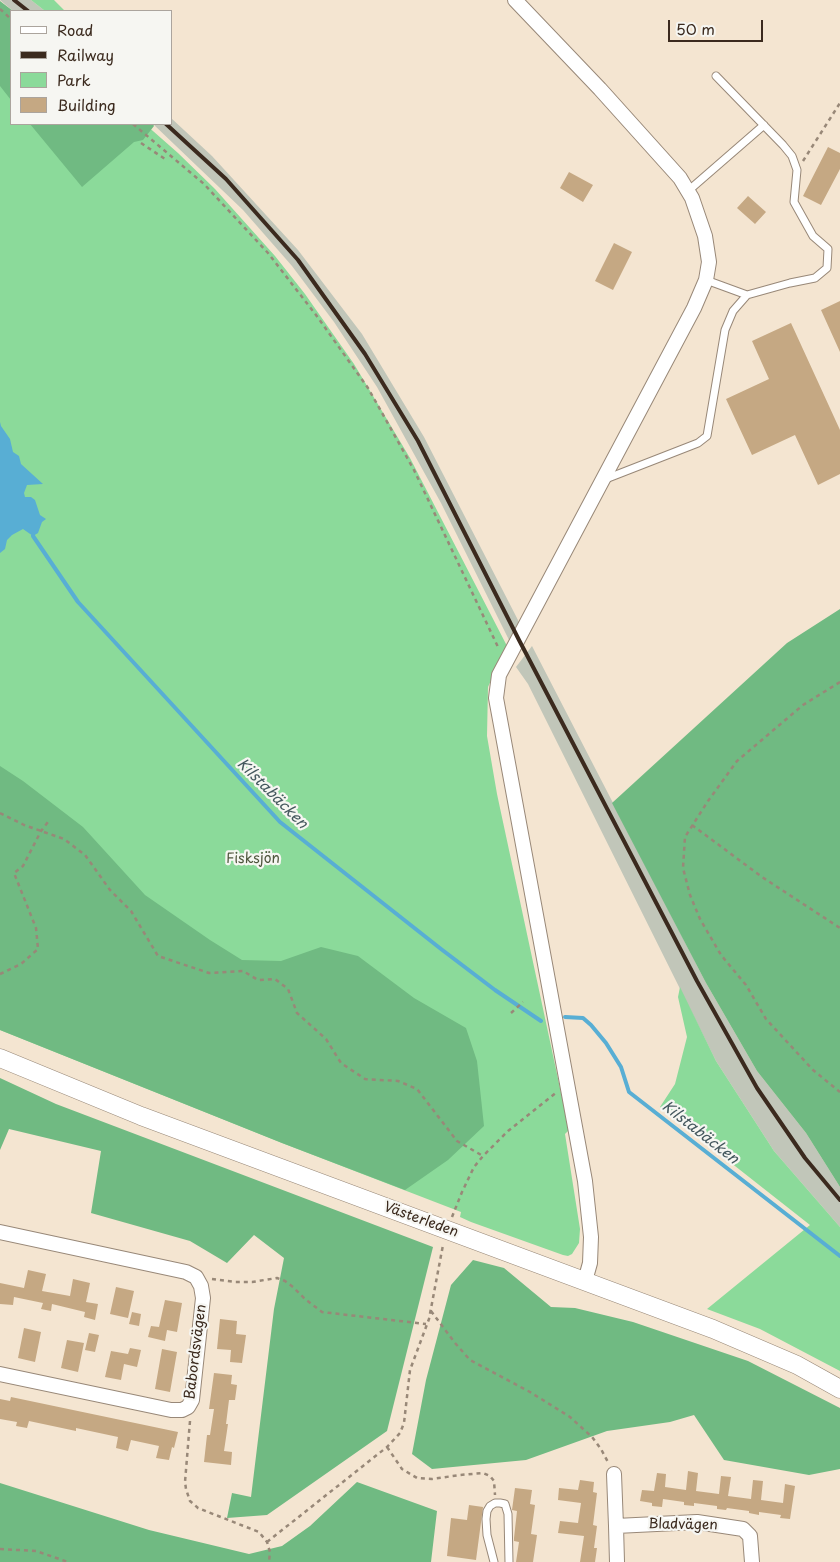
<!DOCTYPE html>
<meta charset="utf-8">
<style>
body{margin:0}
#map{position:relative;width:840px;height:1562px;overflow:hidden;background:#f4e5d1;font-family:"Playpen Sans",sans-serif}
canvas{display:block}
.legend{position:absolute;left:10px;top:10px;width:162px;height:115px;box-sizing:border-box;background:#f6f6f2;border:1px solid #aba49d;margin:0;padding:6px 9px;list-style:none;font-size:15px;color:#3b2a1e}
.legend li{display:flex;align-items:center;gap:10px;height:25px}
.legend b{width:25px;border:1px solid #aba49d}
.scale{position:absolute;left:668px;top:20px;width:95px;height:22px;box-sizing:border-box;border:2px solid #3b2a1e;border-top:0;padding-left:6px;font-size:15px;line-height:18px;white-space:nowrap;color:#3b2a1e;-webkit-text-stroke:4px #f6f6f2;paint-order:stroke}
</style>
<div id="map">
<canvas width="840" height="1562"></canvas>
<ul class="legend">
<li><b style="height:6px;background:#fff"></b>Road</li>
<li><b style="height:6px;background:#3b2a1e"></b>Railway</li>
<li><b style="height:14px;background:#8bda9a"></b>Park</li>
<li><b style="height:14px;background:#c5a883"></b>Building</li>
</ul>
<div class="scale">50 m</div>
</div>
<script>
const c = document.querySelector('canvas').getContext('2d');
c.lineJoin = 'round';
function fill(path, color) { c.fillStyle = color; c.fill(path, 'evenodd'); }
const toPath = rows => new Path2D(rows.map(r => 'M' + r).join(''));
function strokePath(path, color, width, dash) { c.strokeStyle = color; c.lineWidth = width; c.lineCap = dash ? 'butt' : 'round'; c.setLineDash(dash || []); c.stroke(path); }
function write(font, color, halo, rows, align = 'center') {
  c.font = font + ' "Playpen Sans",sans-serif'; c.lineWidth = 4.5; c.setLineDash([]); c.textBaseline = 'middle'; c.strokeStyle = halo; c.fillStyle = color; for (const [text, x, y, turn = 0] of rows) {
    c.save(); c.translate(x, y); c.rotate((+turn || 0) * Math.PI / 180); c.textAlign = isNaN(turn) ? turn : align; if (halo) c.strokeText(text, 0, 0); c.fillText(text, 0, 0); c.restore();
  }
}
fill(toPath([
 [0,0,31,0,45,11,13,11],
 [171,118,212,156,298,250,362,334,424,437,520,624,509,640,441,503,377,387,334,322,292,266,243,210,153,124,171,124],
 [532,646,706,983,757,1071,806,1133,840,1187,840,1227,774,1151,716,1061,528,684,516,667]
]), '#c1c6b9');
fill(toPath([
 [31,0,54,0,65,11,45,11],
 [0,7,11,16,11,124,145,124,178,153,215,189,275,256,305,294,354,364,410,458,507,646,488,687,487,736,497,794,569,1130,565,1134,580,1229,579,1243,572,1254,568,1256,563,1255,471,1222,460,1217,461,1212,282,1143,0,1030],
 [680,987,716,1061,774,1151,840,1227,840,1371,760,1329,707,1309,810,1225,660,1107,675,1084,687,1037,678,997]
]), '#8bda9a');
fill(toPath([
 [0,1,13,11,11,11,11,100,0,86],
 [30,124,153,124,154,126,143,140,134,142,82,187],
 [840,609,840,1187,806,1133,757,1071,706,983,612,803,787,643],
 [0,766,23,781,83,827,145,895,210,940,242,960,281,961,321,947,358,956,414,998,466,1028,477,1061,484,1126,448,1160,405,1190,282,1143,0,1030],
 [0,1078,56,1104,433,1247,387,1431,267,1515,227,1518,232,1493,251,1497,274,1309,284,1258,254,1235,227,1263,190,1241,91,1213,101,1151,9,1129,0,1150],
 [473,1260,504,1268,551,1307,575,1308,633,1322,748,1361,840,1408,840,1469,809,1475,724,1460,694,1415,670,1422,607,1431,526,1460,432,1469,412,1454,426,1380,451,1285],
 [357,1482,437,1511,431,1562,0,1562,0,1483,149,1530,249,1554,282,1546,310,1526]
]), '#70ba82');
fill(toPath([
 [0,422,1,426,10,439,13,452,19,456,21,464,43,484,27,485,24,493,25,497,31,497,35,500,40,515,46,519,42,522,38,533,33,536,23,529,12,535,7,540,5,549,0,553]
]), '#58aed4');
strokePath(toPath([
 [33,536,78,602,280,822,441,949,495,990,541,1021],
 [565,1017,583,1018,591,1025,606,1043,621,1067,629,1092,840,1256]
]), '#58aed4', 4);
fill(toPath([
 [828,147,840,153,840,169,821,205,803,196],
 [569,172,593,185,583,202,560,188],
 [748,196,766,212,755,224,737,208],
 [614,243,632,252,613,290,595,281],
 [840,301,840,352,821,310],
 [791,323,840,430,840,474,818,485,795,435,752,455,726,399,769,379,752,341],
 [28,1270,46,1274,42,1291,70,1296,73,1279,90,1283,86,1302,98,1304,95,1320,84,1317,85,1312,52,1304,51,1311,41,1309,43,1303,14,1297,13,1305,0,1304,0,1283,24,1288],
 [116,1287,134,1291,128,1318,110,1314],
 [165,1300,182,1303,177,1332,167,1330,165,1341,148,1337,151,1326,159,1327],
 [132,1312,141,1314,139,1326,129,1324],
 [220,1319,237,1321,236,1334,246,1335,242,1363,230,1362,231,1350,217,1349],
 [24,1328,41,1332,35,1362,18,1358],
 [89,1333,99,1335,95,1352,85,1350],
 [67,1340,84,1343,78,1372,61,1368],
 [130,1348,141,1350,137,1367,124,1364,121,1380,105,1377,111,1351,128,1354],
 [162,1349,177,1352,170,1392,155,1389],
 [214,1373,232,1375,231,1384,237,1385,235,1400,229,1400,226,1424,228,1424,224,1451,232,1452,231,1465,204,1462,207,1435,210,1435,214,1409,209,1409],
 [11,1397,178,1432,174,1448,172,1447,169,1460,156,1458,159,1446,131,1440,128,1451,116,1448,118,1437,76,1428,76,1431,29,1421,27,1428,16,1426,17,1422,0,1419,0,1399,10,1401],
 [688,1471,698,1473,696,1491,719,1494,721,1476,731,1477,728,1496,751,1499,753,1480,763,1481,761,1500,783,1503,785,1484,795,1486,790,1519,780,1518,781,1515,759,1512,759,1515,749,1513,749,1511,727,1508,726,1510,717,1509,717,1506,694,1503,694,1506,684,1505,684,1502,663,1499,662,1507,652,1506,652,1503,640,1501,642,1490,654,1491,657,1473,666,1474,665,1487,686,1490],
 [580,1480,594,1482,593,1492,597,1493,593,1525,597,1526,594,1548,597,1548,595,1562,580,1562,584,1536,558,1533,560,1521,578,1523,581,1503,558,1500,559,1488,578,1490],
 [515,1488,532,1490,530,1504,535,1505,531,1534,537,1535,533,1562,516,1562,519,1542,514,1541,514,1538,517,1511,512,1510],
 [469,1505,483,1507,476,1560,447,1556,451,1518,467,1520]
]), '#c5a883');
const service = toPath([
 [688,191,764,125],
 [706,280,747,295],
 [603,480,698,443,707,436,725,330,733,311,747,295,790,283,815,278,827,268,828,249,813,236,794,202,797,170,792,156,783,145,716,76],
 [494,1562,487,1535,486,1519,487,1511,490,1506,495,1503,500,1503,505,1504,508,1514,509,1562]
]);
const minor = toPath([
 [515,0,600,89,680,178,692,198,705,236,709,262,706,280,694,308,499,675,496,698,585,1181,591,1237,590,1263,585,1281],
 [0,1232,186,1272,196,1277,201,1286,203,1298,192,1400,188,1407,182,1410,171,1410,0,1374],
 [614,1474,616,1526],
 [617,1562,616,1526,697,1522,743,1529,750,1536,752,1562]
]);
const tertiary = toPath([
 [0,1058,141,1116,713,1329,797,1365,840,1389]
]);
strokePath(service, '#988878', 9);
strokePath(minor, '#988878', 16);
strokePath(tertiary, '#988878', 19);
strokePath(toPath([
 [0,9,11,19],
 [133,124,204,184,268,253,316,315,368,388,414,470,498,647],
 [141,143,165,159],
 [803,161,840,103],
 [840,682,803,705,737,761,708,801,685,837,683,868,690,895,700,919,721,955,746,985,766,1019,813,1070,840,1092],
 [0,813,24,825,64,839,85,855,110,890,131,911,158,956,209,973,243,971,258,980,275,979,288,989,297,1013,326,1039,341,1063,365,1079,398,1081,417,1089,457,1141,483,1156],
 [692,825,762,877,840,928],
 [0,974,21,964,38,949,36,928,14,873,23,866,41,831,48,822],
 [511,1013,523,1002],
 [452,1217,462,1192,474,1167,483,1156,508,1131,557,1092],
 [212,1279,235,1282,252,1282,277,1278,285,1281,293,1287,305,1299,322,1312,426,1324],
 [431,1311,455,1343,470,1360,530,1392,570,1417,592,1437,601,1449,609,1464],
 [190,1421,185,1482,186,1489,190,1501,198,1508,208,1512,259,1532,267,1542,270,1552,269,1562],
 [387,1447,402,1469,417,1478,432,1479,460,1475,483,1473,490,1476,494,1481,495,1495],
 [267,1542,387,1447,400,1433,404,1423,410,1370,429,1319,443,1245],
 [0,1549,36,1551,68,1562]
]), '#988878', 2.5, [4, 4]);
strokePath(service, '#fff', 7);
strokePath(minor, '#fff', 14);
strokePath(tertiary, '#fff', 18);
strokePath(toPath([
 [14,0,28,11],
 [166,124,226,179,298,260,365,354,418,441,519,640,697,981,757,1088,805,1158,840,1200]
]), '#3b2a1e', 4);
write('14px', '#4f563d', '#f6f6f2', [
 ["Fisksjön",253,859]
]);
write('14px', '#3b2a1e', '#f6f6f2', [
 ["Västerleden",421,1220,20],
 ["Babordsvägen",196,1352,-83],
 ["Bladvägen",683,1525,1]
]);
write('italic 15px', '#45585e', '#f6f6f2', [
 ["Kilstabäcken",272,794,45],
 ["Kilstabäcken",700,1133,38]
]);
</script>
